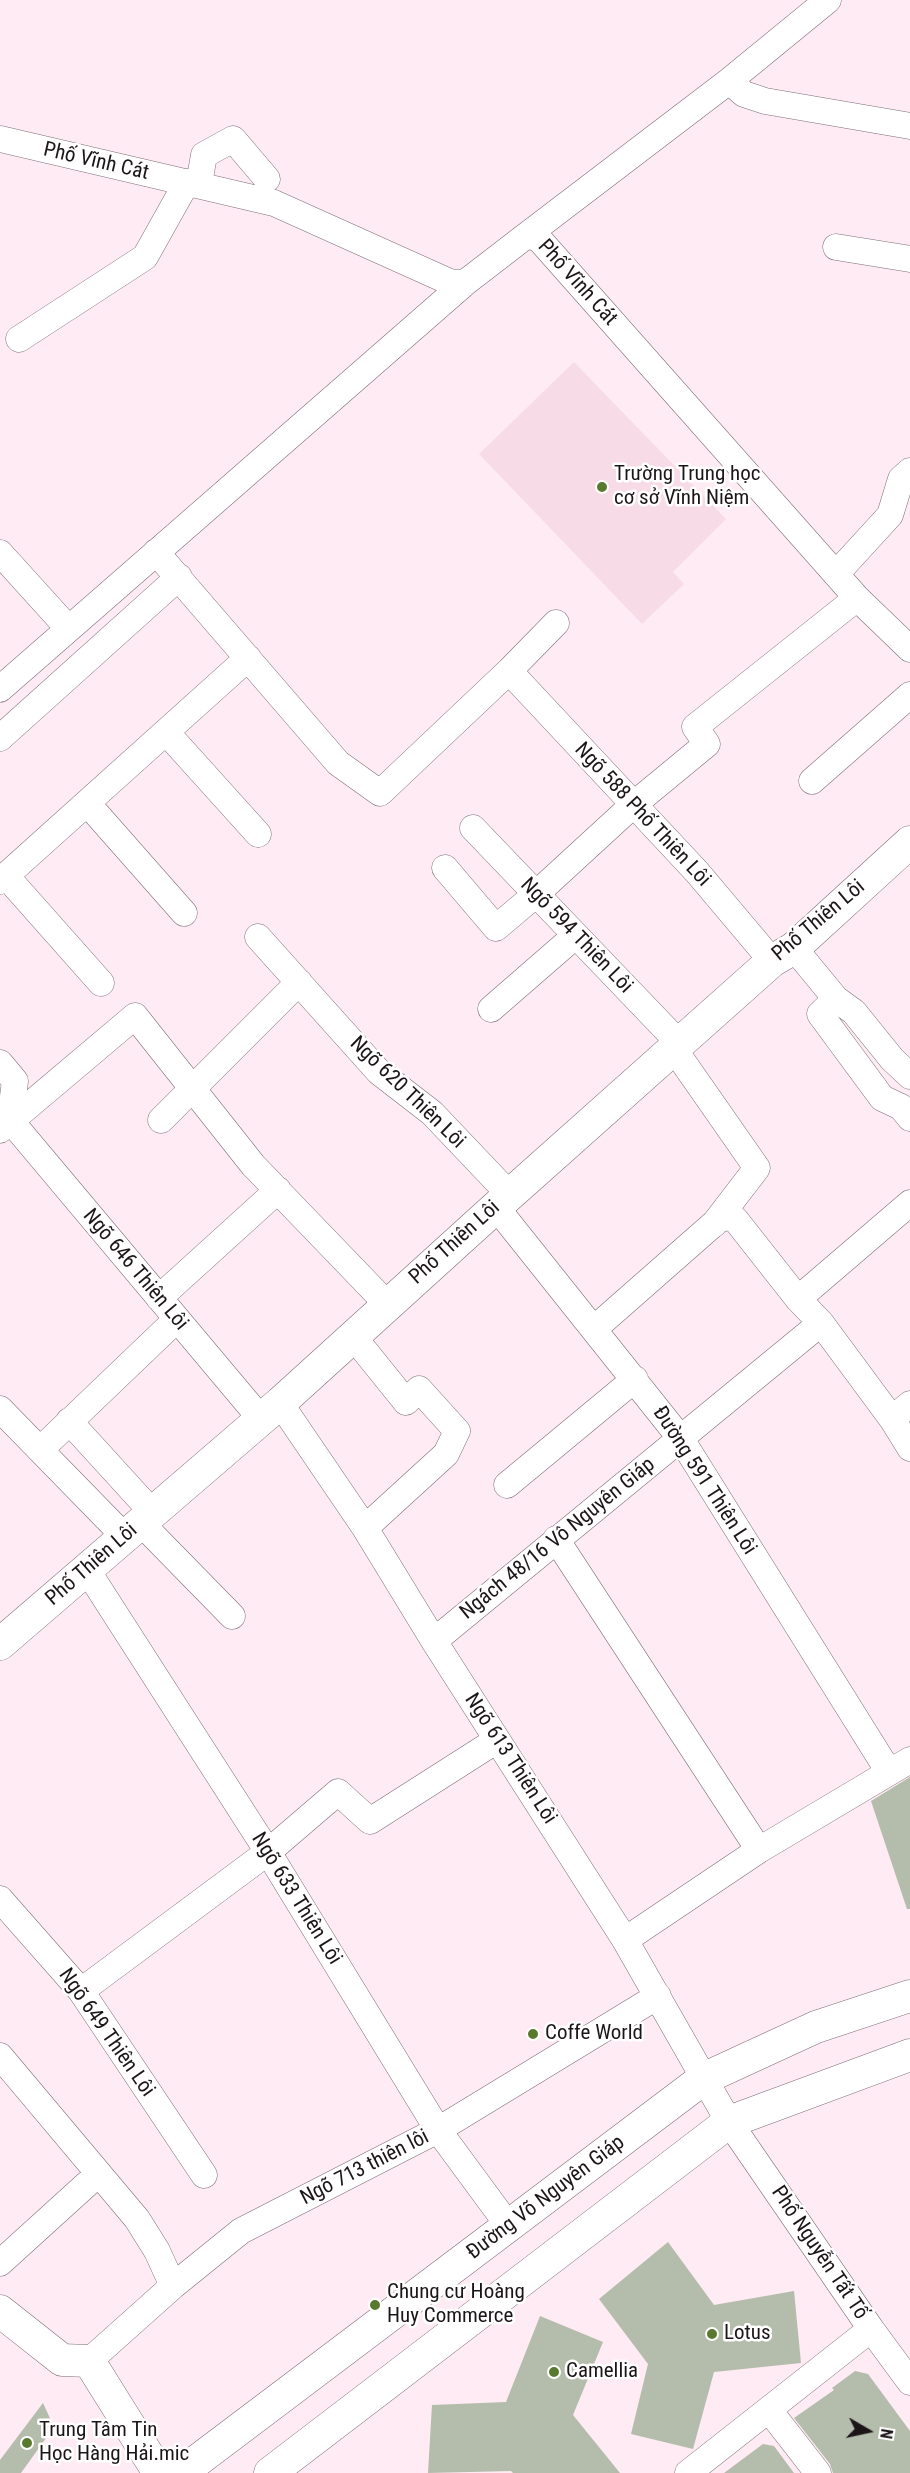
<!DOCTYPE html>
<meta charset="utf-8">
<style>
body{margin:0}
#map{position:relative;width:910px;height:2473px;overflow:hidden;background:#feebf3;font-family:"Roboto Condensed",sans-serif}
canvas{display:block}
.north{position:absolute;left:838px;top:2401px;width:60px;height:60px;-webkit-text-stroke:4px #fff;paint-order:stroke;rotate:99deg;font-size:16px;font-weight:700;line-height:24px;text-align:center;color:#1c1518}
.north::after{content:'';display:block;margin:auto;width:21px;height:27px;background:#1c1518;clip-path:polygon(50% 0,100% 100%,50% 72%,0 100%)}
</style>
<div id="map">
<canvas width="910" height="2473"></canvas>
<div class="north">N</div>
</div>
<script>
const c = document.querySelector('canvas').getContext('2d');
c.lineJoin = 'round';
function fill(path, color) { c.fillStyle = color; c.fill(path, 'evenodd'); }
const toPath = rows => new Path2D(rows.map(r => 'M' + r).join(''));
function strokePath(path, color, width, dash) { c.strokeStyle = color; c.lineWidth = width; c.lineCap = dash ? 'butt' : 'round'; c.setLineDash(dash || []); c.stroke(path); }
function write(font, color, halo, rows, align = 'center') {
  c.font = font + ' "Roboto Condensed",sans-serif'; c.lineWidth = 5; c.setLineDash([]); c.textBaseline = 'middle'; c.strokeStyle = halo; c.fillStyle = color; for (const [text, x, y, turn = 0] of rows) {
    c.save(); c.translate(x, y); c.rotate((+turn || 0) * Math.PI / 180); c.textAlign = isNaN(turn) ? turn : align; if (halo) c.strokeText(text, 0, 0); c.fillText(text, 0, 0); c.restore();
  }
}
fill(toPath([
 [574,362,726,519,673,572,684,584,642,624,479,454]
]), '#f7dce8');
fill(toPath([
 [910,1777,910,1909,907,1909,871,1801],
 [668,2242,714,2305,794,2291,801,2363,714,2372,693,2449,631,2434,648,2364,599,2299],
 [540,2316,603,2342,573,2415,620,2473,513,2473,511,2471,428,2473,432,2405,506,2402],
 [855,2371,868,2374,910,2431,910,2473,833,2473,830,2464,794,2418,834,2390,832,2388],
 [43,2403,54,2427,21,2473,0,2473,0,2460],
 [763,2444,774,2446,794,2473,724,2473]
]), '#b4bcac');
const minor = toPath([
 [729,81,744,94,765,101,910,126],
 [0,139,274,203,452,283,466,282],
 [199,184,204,155,233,139,267,179],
 [527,235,729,81,828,0],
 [836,247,910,259],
 [19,339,145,257,187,182],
 [156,552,338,763,380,793,509,671,556,623],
 [0,553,68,628],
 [836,574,890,515,901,479,910,471],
 [509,671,697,872,772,961],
 [0,689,466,282,527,235,539,239,857,598,910,649],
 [166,732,258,834],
 [0,738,179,577],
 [812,781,910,695],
 [87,803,184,913],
 [473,828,680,1044],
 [445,868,496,928,535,895,633,805,707,744,695,727,857,598],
 [6,876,101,983],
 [0,881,248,658],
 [258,937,379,1072,432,1113,510,1195],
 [794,948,836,999,854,1012,892,1059,910,1076],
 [836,999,820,1014,882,1098,901,1107,910,1118],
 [491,1009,575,936],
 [674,1049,757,1168,714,1224],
 [0,1063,15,1081,10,1120,261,1419],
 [161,1120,299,982],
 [0,1130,135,1016,253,1165,387,1304],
 [496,1207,681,1439,889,1772],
 [159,1298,278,1190],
 [798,1299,910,1203],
 [594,1329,718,1220,726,1217,735,1219,798,1299,821,1323,892,1419,910,1448],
 [352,1335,406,1402,419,1389,457,1431,446,1454,365,1528],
 [280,1403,365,1528,434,1641,625,1940,729,2122,871,2329,910,2382],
 [0,1409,125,1537],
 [892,1419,910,1404],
 [69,1421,152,1512],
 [40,1450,177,1319],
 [507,1485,635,1379],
 [141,1523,232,1616],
 [556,1539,759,1850],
 [87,1570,268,1852,438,2130,508,2225],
 [434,1641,821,1323],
 [0,1899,81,1991,204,2175],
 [625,1940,759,1850,910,1760],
 [81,1991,268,1852,338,1792,370,1821,497,1740],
 [0,2056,137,2219,157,2251,173,2286],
 [0,2263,87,2184],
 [89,2361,173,2286,241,2231,438,2130,658,1996],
 [769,2410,818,2473],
 [688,2473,871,2329]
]);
const major = toPath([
 [0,1644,280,1403,496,1207,772,961,794,948,910,842],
 [0,2311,62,2360,89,2361,159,2473],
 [181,2473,703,2079,816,2027,910,1996],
 [270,2473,729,2122,910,2055]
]);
strokePath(minor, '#7e6d75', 27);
strokePath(major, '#7e6d75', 33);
strokePath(minor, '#fff', 26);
strokePath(major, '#fff', 32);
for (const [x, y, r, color] of [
 [602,487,6,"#59792f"],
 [533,2034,6,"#59792f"],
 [375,2305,6,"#59792f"],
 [712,2334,6,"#59792f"],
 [554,2372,6,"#59792f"],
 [27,2443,6,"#59792f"]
]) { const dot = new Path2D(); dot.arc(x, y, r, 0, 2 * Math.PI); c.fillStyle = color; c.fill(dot); strokePath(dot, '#fff', 2); }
write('21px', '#1c1518', '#fff', [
 ["Phố Vĩnh Cát",96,162,13],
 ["Phố Vĩnh Cát",577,283,48],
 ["Ngõ 588 Phố Thiên Lôi",642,815,47],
 ["Phố Thiên Lôi",819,921,-40],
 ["Ngõ 594 Thiên Lôi",576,936,46],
 ["Ngõ 620 Thiên Lôi",407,1093,44],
 ["Phố Thiên Lôi",455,1243,-42],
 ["Ngõ 646 Thiên Lôi",135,1270,50],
 ["Đường 591 Thiên Lôi",704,1481,57],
 ["Ngách 48/16 Vô Nguyên Giáp",558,1539,-39],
 ["Phố Thiên Lôi",92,1565,-41],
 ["Ngõ 613 Thiên Lôi",510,1759,57],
 ["Ngõ 633 Thiên Lôi",296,1899,58],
 ["Ngõ 649 Thiên Lôi",106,2033,55],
 ["Ngõ 713 thiên lôi",365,2168,-27],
 ["Đường Võ Nguyên Giáp",546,2198,-37],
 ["Phố Nguyễn Tất Tố",819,2253,56]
]);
write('21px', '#1c1518', '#fff', [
 ["Trường Trung học",614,475],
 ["cơ sở Vĩnh Niệm",614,499],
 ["Coffe World",545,2034],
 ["Chung cư Hoàng",387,2293],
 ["Huy Commerce",387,2317],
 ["Lotus",724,2334],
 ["Camellia",566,2372],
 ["Trung Tâm Tin",39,2431],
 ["Học Hàng Hải.mic",39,2455]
], 'left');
</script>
